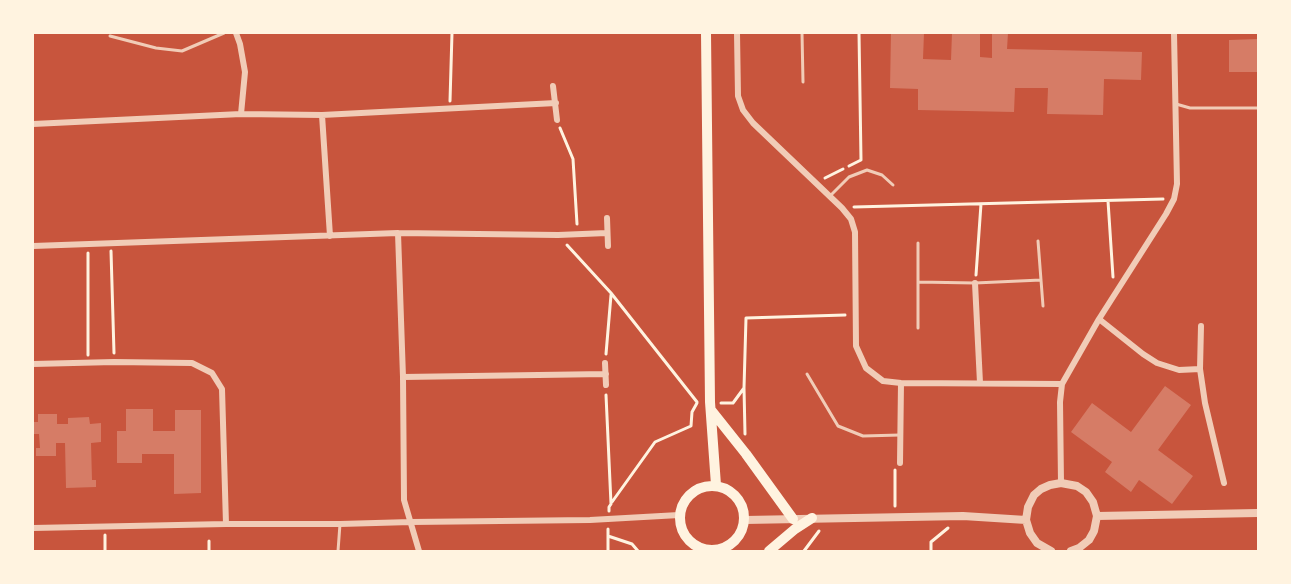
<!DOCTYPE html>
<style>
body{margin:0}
#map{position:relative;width:1291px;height:584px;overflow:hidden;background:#c8553d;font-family:Lato,sans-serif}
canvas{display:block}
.frame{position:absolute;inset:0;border:34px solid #fff3e0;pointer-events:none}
</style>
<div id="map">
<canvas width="1291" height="584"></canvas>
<div class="frame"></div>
</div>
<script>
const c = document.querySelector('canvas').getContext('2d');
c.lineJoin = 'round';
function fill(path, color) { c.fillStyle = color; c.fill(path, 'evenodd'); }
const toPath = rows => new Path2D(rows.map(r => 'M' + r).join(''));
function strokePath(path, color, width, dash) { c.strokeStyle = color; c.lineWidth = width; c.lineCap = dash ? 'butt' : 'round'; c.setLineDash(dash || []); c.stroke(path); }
fill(toPath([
 [891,33,924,33,923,59,951,60,952,33,980,33,980,57,992,58,992,33,1008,33,1007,49,1142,52,1141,80,1104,79,1103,115,1047,114,1048,88,1015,88,1014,112,918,110,918,89,890,88],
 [1258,39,1258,72,1229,72,1229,40],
 [1165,386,1191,405,1158,450,1193,476,1172,504,1139,480,1131,492,1105,472,1112,462,1071,432,1092,403,1131,432],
 [126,409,153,409,153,431,175,431,175,410,201,410,201,493,174,494,174,454,142,454,142,463,117,463,117,431,126,431],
 [38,414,57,414,57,424,68,424,68,418,89,417,90,424,101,423,101,442,91,443,92,480,96,480,96,487,66,488,65,443,56,443,56,456,36,456,36,448,40,448,39,434,33,434,33,422,38,422]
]), '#d67c66');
strokePath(toPath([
 [450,101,452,33],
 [560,128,573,159,577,224],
 [849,166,861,160,859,33],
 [825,178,843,169],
 [1108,201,1113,277],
 [854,207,1163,199],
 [567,245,611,293,697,402],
 [111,251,114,353],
 [88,253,88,355],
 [976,275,981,204],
 [606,354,611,295],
 [606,395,611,504,609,507,609,511],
 [721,403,733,403,744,388],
 [745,434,744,388,746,318,845,315],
 [612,502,655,442,691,426,692,412,697,403],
 [895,506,895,470],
 [608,536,632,544,638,551],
 [209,541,209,551],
 [105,551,105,535],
 [608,551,608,529],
 [804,551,819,531],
 [931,551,931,542,948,528]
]), '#fff3e0', 3);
strokePath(toPath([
 [802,33,803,82],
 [110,36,156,48,182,51,224,33],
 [1176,104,1190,108,1258,108],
 [830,196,849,177,867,170,882,175,893,185],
 [1038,241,1043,306],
 [918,282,975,283,1041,280],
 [918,328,918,243],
 [807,374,838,426,863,436,900,435],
 [338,551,340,524]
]), '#f1ccb7', 3);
strokePath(toPath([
 [236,33,240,44,245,72,241,114],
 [737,33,738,96,743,110,753,123,842,208,851,219,855,232,856,346,866,368,883,381,901,383,1062,384],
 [553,86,557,120],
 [322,115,330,236],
 [33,124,241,114,322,115,556,103],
 [607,218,608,246],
 [398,233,403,377,404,500,419,551],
 [33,246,398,233,558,235,607,233],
 [975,283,980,383],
 [1099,319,1143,354,1157,363,1179,370,1200,369],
 [1201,326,1200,369,1205,403,1224,483],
 [605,363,606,385],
 [33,364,114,362,192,363,212,373,222,389,226,524],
 [403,377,606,374],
 [900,463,901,383],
 [1061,483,1060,402,1062,384,1099,319,1166,214,1174,199,1177,184,1174,33],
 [33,528,226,524,340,524,411,522,590,520,679,515]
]), '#f1ccb7', 6);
strokePath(toPath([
 [1097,516,1258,513],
 [745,520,963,516,1026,520],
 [1051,551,1037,543,1030,533,1026,520,1028,507,1034,495,1041,489,1050,485,1061,483,1077,486,1086,492,1093,502,1097,516,1094,531,1089,540,1079,548,1071,551]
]), '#f1ccb7', 8);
strokePath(toPath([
 [706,33,710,402,716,485],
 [711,410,746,454,793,519],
 '680 518a32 32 0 1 1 64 0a32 32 0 1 1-64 0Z',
 [769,551,795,529,812,518]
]), '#fff3e0', 10);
</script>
